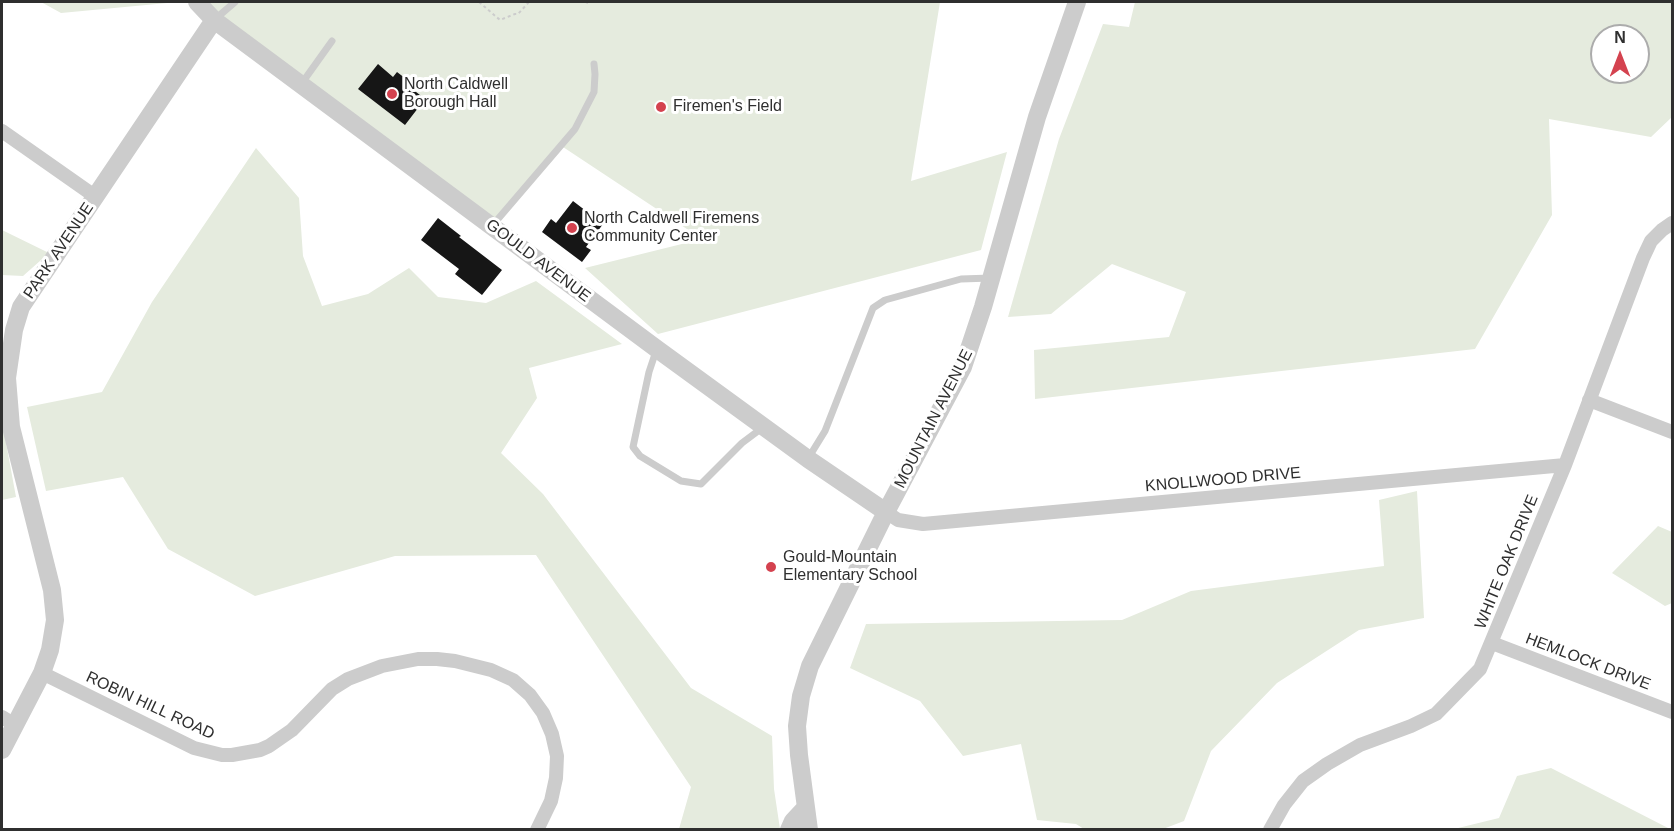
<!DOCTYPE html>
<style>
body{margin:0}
#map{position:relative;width:1674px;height:831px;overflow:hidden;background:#fff;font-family:Helvetica,sans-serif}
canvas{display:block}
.frame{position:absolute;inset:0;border:3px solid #2f2f2f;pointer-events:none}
.north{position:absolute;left:1590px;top:24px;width:60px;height:60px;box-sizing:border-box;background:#fff;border:2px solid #acacac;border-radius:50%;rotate:0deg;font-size:16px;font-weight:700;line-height:24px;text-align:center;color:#2f2f2f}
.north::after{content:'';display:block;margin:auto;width:21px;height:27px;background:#d4424f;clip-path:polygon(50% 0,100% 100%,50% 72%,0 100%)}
</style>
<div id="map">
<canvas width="1674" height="831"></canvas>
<div class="frame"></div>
<div class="north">N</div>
</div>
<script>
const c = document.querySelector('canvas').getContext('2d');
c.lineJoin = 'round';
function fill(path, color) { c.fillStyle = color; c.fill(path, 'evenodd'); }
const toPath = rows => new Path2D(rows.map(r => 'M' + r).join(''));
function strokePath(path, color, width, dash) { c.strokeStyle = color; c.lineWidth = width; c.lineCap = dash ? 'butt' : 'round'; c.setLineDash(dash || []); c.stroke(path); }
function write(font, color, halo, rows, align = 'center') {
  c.font = font + ' Helvetica,sans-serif'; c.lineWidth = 6; c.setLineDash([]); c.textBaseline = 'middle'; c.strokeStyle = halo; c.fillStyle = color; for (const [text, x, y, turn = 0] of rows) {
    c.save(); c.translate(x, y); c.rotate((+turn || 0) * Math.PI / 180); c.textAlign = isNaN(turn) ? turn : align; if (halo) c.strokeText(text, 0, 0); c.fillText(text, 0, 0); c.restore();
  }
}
fill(toPath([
 [41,2,178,2,61,13],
 [203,2,940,2,911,181,1007,152,981,250,658,334,585,268,702,239,563,147,494,228],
 [1135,2,1672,2,1672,117,1651,137,1549,119,1552,215,1475,349,1035,399,1034,350,1169,337,1186,292,1112,264,1051,314,1008,317,1059,139,1103,24,1129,27],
 [1602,36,1638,36,1638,72,1602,72],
 [256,148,299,198,303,256,322,306,368,294,409,268,438,297,486,303,536,281,622,344,529,368,537,398,501,453,543,494,691,688,772,736,774,789,780,829,679,829,691,787,536,555,395,556,255,596,168,549,123,477,46,491,27,407,102,392,152,302],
 [2,230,49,253,23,276,2,275],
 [2,421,16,497,2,500],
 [1417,491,1424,618,1359,630,1277,683,1211,751,1184,821,1163,829,1084,829,1076,824,1037,820,1021,744,963,756,920,701,850,668,866,624,1122,620,1191,591,1384,566,1379,500],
 [1658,526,1672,532,1672,603,1665,606,1612,573],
 [1551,768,1670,829,1454,829,1499,818,1517,776]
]), '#e5ebde');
fill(toPath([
 [378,64,393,77,397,72,414,85,411,88,425,99,405,125,358,89],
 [573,201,603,224,586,247,591,250,582,262,542,232,551,219,556,223],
 [438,218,461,236,459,237,502,270,482,295,455,274,459,269,421,240]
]), '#161616');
strokePath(toPath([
 [479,2,500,20,515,14,518,14,529,2],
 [586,2,588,3]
]), '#ccc', 2, [3, 3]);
strokePath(toPath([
 [214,20,235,2],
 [302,83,332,41],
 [492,226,575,129,594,92,595,74,594,64],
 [656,351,649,372,633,447,640,456,681,481,701,484,742,443,762,428],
 [809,457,825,431,873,308,885,300,961,279,991,278]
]), '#ccc', 7);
strokePath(toPath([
 [2,131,96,197],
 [1589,400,1672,432],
 [886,512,898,520,923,524,1565,465],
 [1492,643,1672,712],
 [42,673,194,748,222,755,232,755,260,750,269,746,292,730,332,689,348,679,382,666,418,659,437,659,455,661,491,670,513,680,530,695,543,713,552,734,557,756,556,778,551,801,537,830],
 [2,717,15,725],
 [1270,830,1284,805,1303,781,1327,764,1360,745,1411,726,1436,714,1480,669,1565,465,1643,258,1651,241,1662,230,1672,223]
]), '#ccc', 14);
strokePath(toPath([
 [197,2,214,20,657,349,808,459,886,512],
 [2,750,42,673,50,650,55,620,52,590,11,427,7,378,14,330,21,307,214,20],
 [789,830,793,821,806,807],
 [809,830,799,755,797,726,801,696,810,666,886,512,963,367,983,307,1037,117,1077,2]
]), '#ccc', 18);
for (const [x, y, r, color] of [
 [392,94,6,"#d4424f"],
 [661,107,6,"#d4424f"],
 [572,228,6,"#d4424f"],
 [771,567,6,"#d4424f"]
]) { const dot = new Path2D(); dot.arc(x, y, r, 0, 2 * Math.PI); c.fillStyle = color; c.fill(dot); strokePath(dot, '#fff', 2); }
write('16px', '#2f2f2f', '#fff', [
 ["North Caldwell",404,85],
 ["Borough Hall",404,103],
 ["Firemen's Field",673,107],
 ["North Caldwell Firemens",584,219],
 ["Community Center",584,237],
 ["Gould-Mountain",783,558],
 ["Elementary School",783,576]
], 'left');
write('16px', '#2f2f2f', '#fff', [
 ["PARK AVENUE",59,251,-56],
 ["GOULD AVENUE",538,261,37],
 ["MOUNTAIN AVENUE",934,419,-63],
 ["KNOLLWOOD DRIVE",1223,480,-5],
 ["WHITE OAK DRIVE",1507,562,-68],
 ["HEMLOCK DRIVE",1588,662,21],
 ["ROBIN HILL ROAD",150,706,25]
]);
</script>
